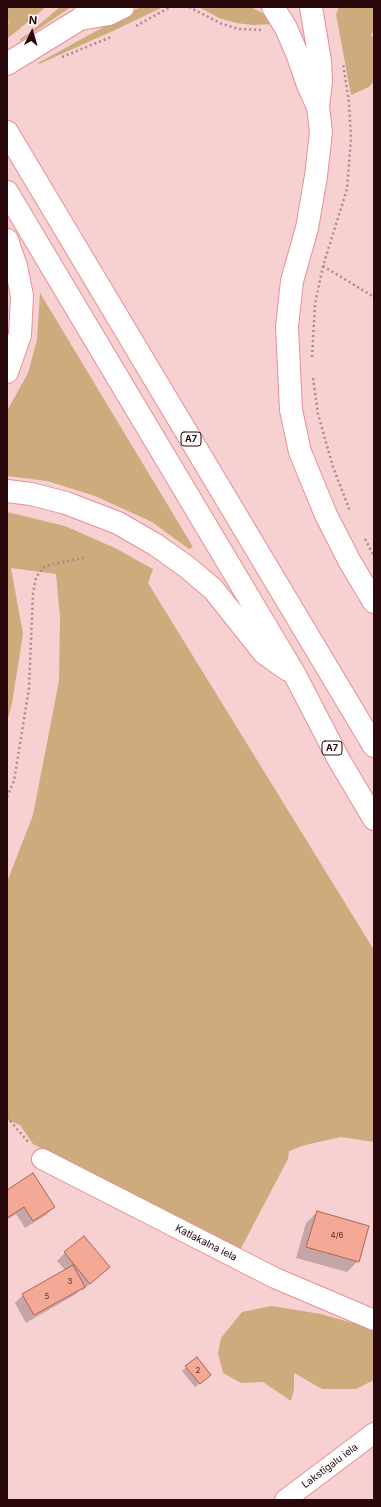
<!DOCTYPE html>
<meta charset="utf-8">
<style>
body{margin:0}
#map{position:relative;width:381px;height:1507px;overflow:hidden;background:#f7d0d1;font-family:Inter,sans-serif}
canvas{display:block}
.frame{position:absolute;inset:0;border:8px solid #29080c;pointer-events:none}
.north{position:absolute;left:12px;top:12px;width:40px;height:40px;-webkit-text-stroke:3px #fcfcfc;paint-order:stroke;rotate:5deg;font-size:11px;font-weight:700;line-height:16px;text-align:center;color:#29080c}
.north::after{content:'';display:block;margin:auto;width:14px;height:18px;background:#29080c;clip-path:polygon(50% 0,100% 100%,50% 72%,0 100%)}
</style>
<div id="map">
<canvas width="381" height="1507"></canvas>
<div class="frame"></div>
<div class="north">N</div>
</div>
<script>
const c = document.querySelector('canvas').getContext('2d');
c.lineJoin = 'round';
function fill(path, color) { c.fillStyle = color; c.fill(path, 'evenodd'); }
const toPath = rows => new Path2D(rows.map(r => 'M' + r).join(''));
function strokePath(path, color, width, dash) { c.strokeStyle = color; c.lineWidth = width; c.lineCap = dash ? 'butt' : 'round'; c.setLineDash(dash || []); c.stroke(path); }
function write(font, color, halo, rows, align = 'center') {
  c.font = font + ' Inter,sans-serif'; c.lineWidth = 3; c.setLineDash([]); c.textBaseline = 'middle'; c.strokeStyle = halo; c.fillStyle = color; for (const [text, x, y, turn = 0] of rows) {
    c.save(); c.translate(x, y); c.rotate((+turn || 0) * Math.PI / 180); c.textAlign = isNaN(turn) ? turn : align; if (halo) c.strokeText(text, 0, 0); c.fillText(text, 0, 0); c.restore();
  }
}
fill(toPath([
 [7,7,46,7,12,35,7,38,7,25,9,23,7,21],
 [60,7,71,7,21,41,20,39,29,33],
 [140,7,163,7,115,30,39,64,38,63],
 [199,7,251,7,262,13,275,24,253,25,236,23,219,18],
 [339,7,374,7,374,31,371,35,374,38,374,81,369,87,351,95,336,14],
 [40,293,193,547,189,549,152,522,95,496,47,481,7,476,7,411,28,373,37,340],
 [7,512,65,526,115,548,153,569,148,583,374,950,374,1142,341,1137,305,1145,289,1151,288,1159,239,1252,149,1206,33,1144,20,1125,7,1120,7,882,33,815,59,681,60,617,56,574,11,568,23,634,12,703,7,722],
 [271,1306,321,1314,374,1329,374,1380,356,1389,322,1389,294,1373,294,1389,291,1401,263,1382,241,1383,223,1373,218,1353,221,1338,242,1312]
]), '#cdab7c');
fill(toPath([
 [7,1191,54,1207,46,1215,25,1228,16,1214,7,1220],
 [317,1212,358,1261,347,1272,296,1258,306,1223],
 [65,1253,109,1267,82,1291,81,1289,76,1294,26,1323,15,1303,23,1295,66,1271,57,1261],
 [197,1358,206,1379,195,1387,182,1371]
]), '#0003');
const building = toPath([
 [33,1173,55,1207,33,1221,24,1207,7,1218,7,1190,33,1173],
 [317,1211,369,1226,359,1262,306,1247,317,1211],
 [84,1236,110,1267,90,1284,64,1252,84,1236],
 [73,1265,85,1287,34,1315,22,1294,73,1265],
 [197,1357,211,1375,200,1384,185,1366,197,1357]
]);
fill(building, '#f3a995');
strokePath(building, '#b3634d', 1);
const street = toPath([
 [42,1159,275,1278,374,1320],
 [285,1500,374,1433]
]);
const secondary = toPath([
 [273,7,286,28,298,56,308,85,317,105],
 [311,7,320,61,321,82,318,106,321,132,316,176,307,228,292,281,287,327,291,410,300,452,326,515,350,562,374,602],
 [80,19,109,14,123,7],
 [7,64,80,19,93,7]
]);
const highway = toPath([
 [7,132,374,746],
 [7,192,295,675,339,760,374,819],
 [7,240,16,266,22,296,20,335,7,372],
 [7,491,31,494,66,503,118,523,156,545,187,567,213,589,264,653,288,670]
]);
strokePath(street, '#e88f94', 22);
strokePath(secondary, '#e88f94', 24);
strokePath(highway, '#e88f94', 24);
strokePath(toPath([
 [189,7,222,24,239,29,261,30],
 [136,26,170,7],
 [62,57,111,37],
 [323,266,374,297],
 [312,357,315,304,323,266,347,189,351,138,349,102,343,63],
 [313,378,318,414,333,467,350,511],
 [365,539,374,556],
 [7,797,14,781,29,688,33,594,36,577,45,566,86,557],
 [7,1117,29,1143]
]), '#ae898b', 2.5, [2, 3]);
strokePath(street, '#fff', 20);
strokePath(secondary, '#fff', 22);
strokePath(highway, '#fff', 22);
write('8px', '#5c302e', null, [
 ["4/6",337,1236],
 ["3",70,1282],
 ["5",47,1297],
 ["2",198,1371]
]);
for (const [x, y, w] of [
 [191,439,20],
 [332,748,20]
]) { const box = new Path2D(); box.roundRect(x - w / 2, y - 7, w, 14, 3); c.fillStyle = '#fcfcfc'; c.fill(box); strokePath(box, '#29080c', 1); }
write('bold 9px', '#29080c', null, [
 ["A7",191,439],
 ["A7",332,748]
]);
write('10px', '#29080c', '#fcfcfc', [
 ["Katlakalna iela",206,1243,27],
 ["Lakstīgalu iela",330,1466,-37]
]);
</script>
